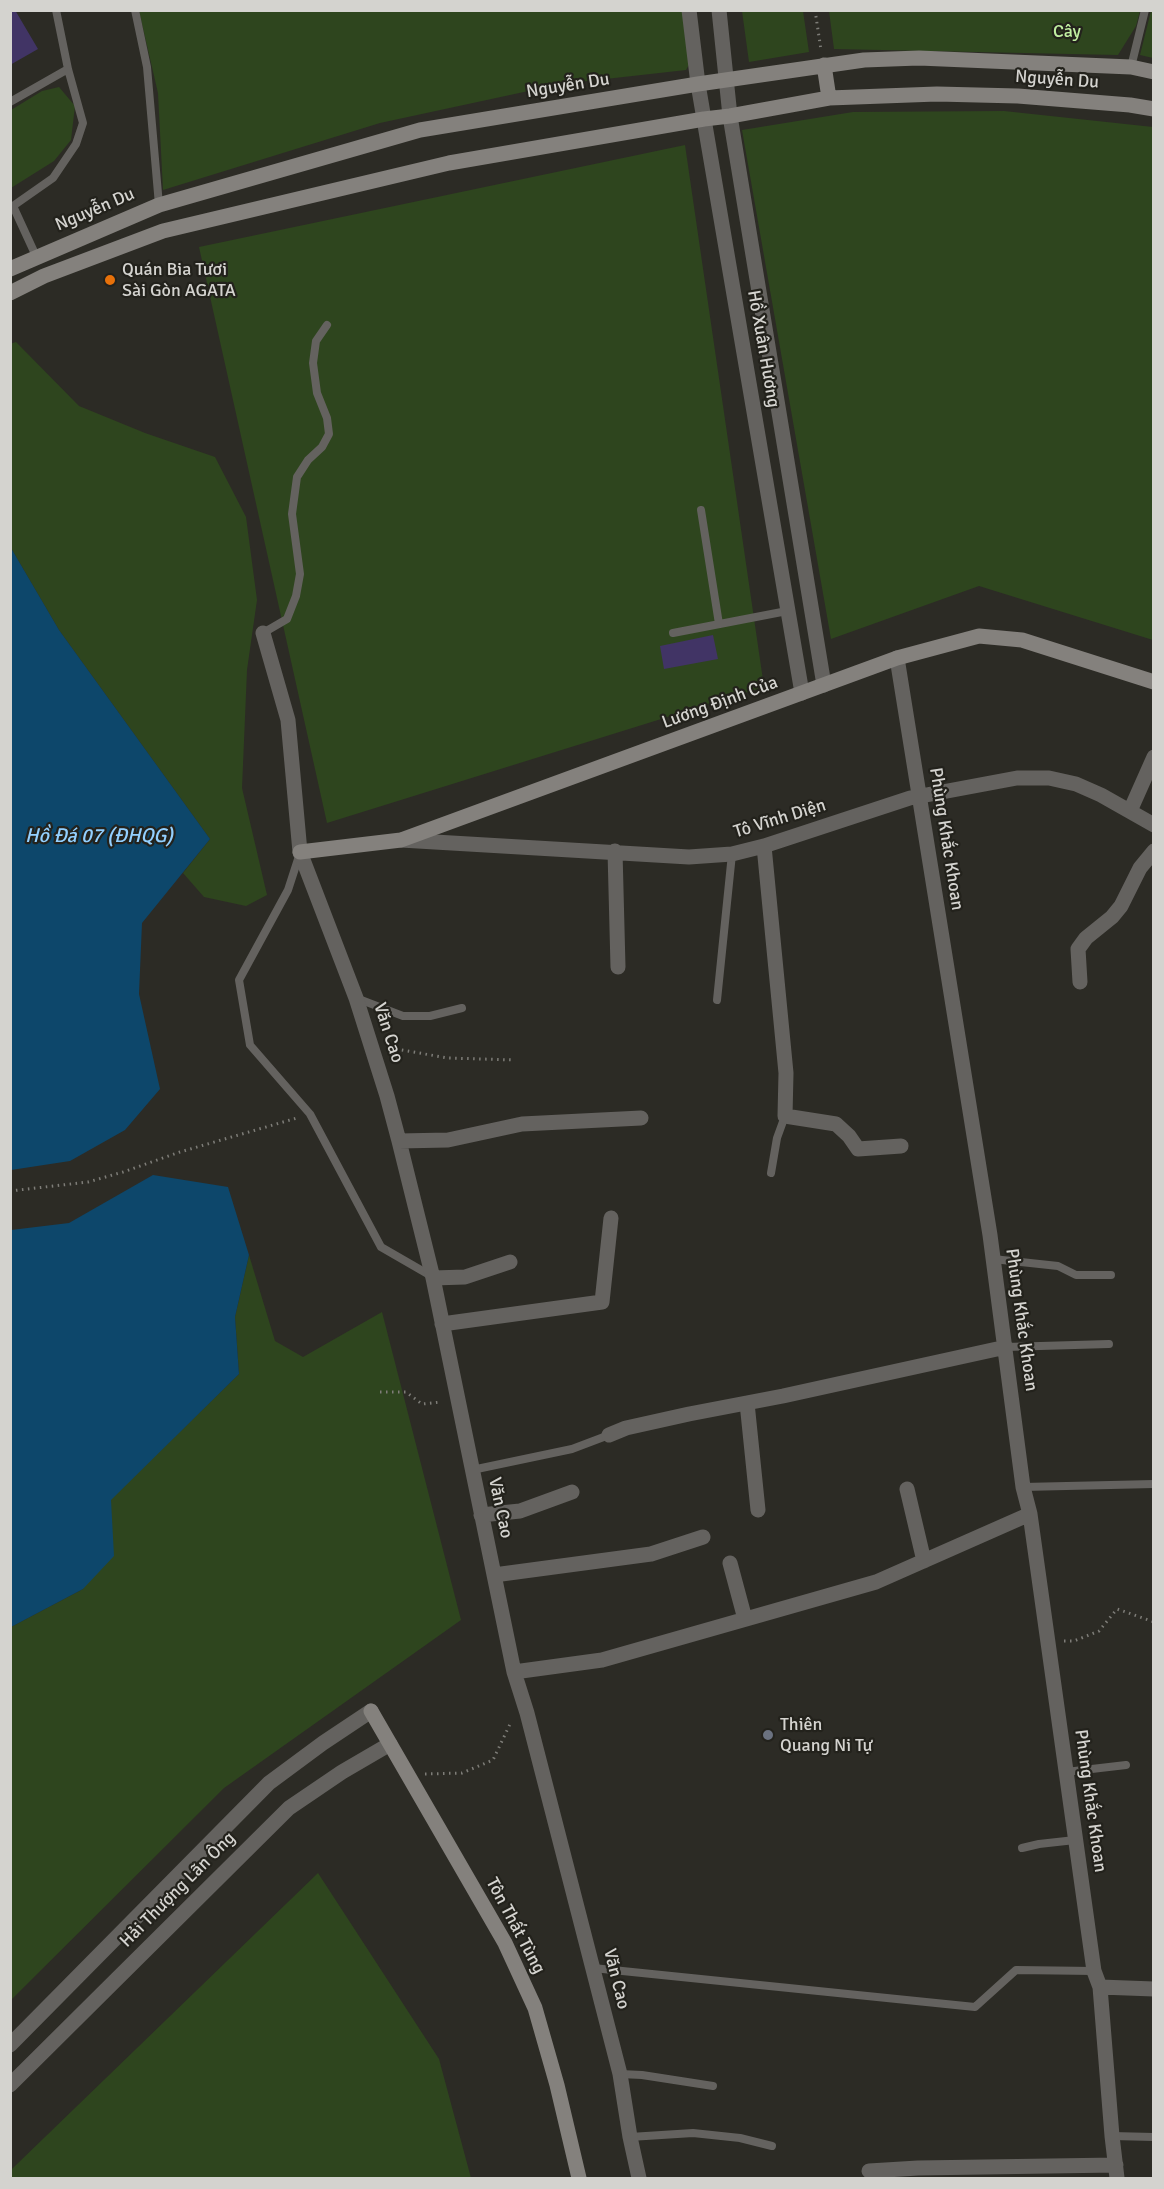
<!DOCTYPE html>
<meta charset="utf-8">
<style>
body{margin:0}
#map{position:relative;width:1164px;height:2189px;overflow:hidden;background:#2c2b25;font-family:Signika,sans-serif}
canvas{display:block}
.frame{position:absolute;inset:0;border:12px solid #d4d3cf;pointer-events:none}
</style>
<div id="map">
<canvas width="1164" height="2189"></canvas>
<div class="frame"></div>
</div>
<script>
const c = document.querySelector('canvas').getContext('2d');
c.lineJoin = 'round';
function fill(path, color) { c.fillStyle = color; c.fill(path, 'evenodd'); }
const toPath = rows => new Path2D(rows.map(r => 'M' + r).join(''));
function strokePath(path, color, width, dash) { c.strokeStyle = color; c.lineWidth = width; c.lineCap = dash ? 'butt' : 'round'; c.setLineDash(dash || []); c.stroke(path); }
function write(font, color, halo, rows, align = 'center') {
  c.font = font + ' Signika,sans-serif'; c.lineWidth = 4.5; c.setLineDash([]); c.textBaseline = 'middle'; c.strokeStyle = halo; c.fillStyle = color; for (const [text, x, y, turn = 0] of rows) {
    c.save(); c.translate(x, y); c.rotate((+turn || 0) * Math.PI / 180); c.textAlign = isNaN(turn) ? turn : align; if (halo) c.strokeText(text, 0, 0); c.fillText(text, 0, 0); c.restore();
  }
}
fill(toPath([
 [139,11,690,11,691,61,686,70,561,84,380,123,163,190,158,93],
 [742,11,803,11,809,52,749,62],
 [829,11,1140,11,1136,26,1118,55,834,49],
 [1151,11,1153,11,1153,58,1140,55],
 [59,87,75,106,71,140,54,161,11,188,11,110,42,91],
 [1004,111,1153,127,1153,640,979,586,831,639,742,130,853,112],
 [685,145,764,687,327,823,199,247],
 [16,342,79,406,145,433,215,457,246,517,257,600,247,670,242,788,267,895,246,906,204,897,183,873,210,839,59,630,11,548,10,344],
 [249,1255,275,1341,303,1357,382,1312,461,1620,224,1788,11,2000,11,1627,83,1589,110,1500,239,1374,235,1317],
 [318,1873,439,2059,471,2178,11,2178,11,2170,15,2166]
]), '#2e451e');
fill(toPath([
 [11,548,59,630,210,839,142,923,139,994,160,1089,125,1130,70,1161,11,1170],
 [153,1175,228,1187,249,1255,235,1317,239,1374,111,1500,114,1556,83,1589,11,1627,11,1230,69,1223]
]), '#0d476b');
fill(toPath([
 [10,10,15,10,38,49,10,65],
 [713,635,718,659,664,669,660,646]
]), '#413465');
strokePath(toPath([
 [815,10,821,50],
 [390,1048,448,1058,515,1060],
 [10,1191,88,1182,123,1172,180,1152,297,1118],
 [380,1392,406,1392,422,1404,441,1402],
 [1064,1641,1074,1641,1099,1631,1117,1609,1154,1622],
 [425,1774,462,1773,493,1760,511,1722]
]), '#7e7d78', 3, [1.5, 4.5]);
strokePath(toPath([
 [135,10,147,67,159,205],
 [1131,67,1145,10],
 [10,102,68,69],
 [36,256,13,206,53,178,76,144,83,123,68,69,56,10],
 [701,510,719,624],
 [263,633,287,619,296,596,300,574,292,514,297,477,308,460,322,447,329,434,327,418,317,393,313,363,316,341,327,325],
 [673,633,787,611],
 [300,853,288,890,239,980,250,1045,310,1114,381,1247,433,1277],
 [356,998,403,1016,430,1016,462,1008],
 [717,1000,732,854],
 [771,1173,777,1138,785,1116],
 [993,1259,1058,1266,1076,1275,1111,1275],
 [1006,1347,1109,1344],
 [472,1470,572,1449,609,1435],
 [1023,1487,1154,1484],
 [1066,1772,1126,1765],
 [1022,1848,1039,1844,1075,1840],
 [593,1968,975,2007,1016,1970,1094,1971],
 [620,2074,642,2075,713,2086],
 [1112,2136,1154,2137],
 [630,2137,693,2133,740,2138,772,2146]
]), '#64625f', 8);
strokePath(toPath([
 [689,10,698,84,802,693],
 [719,10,730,116,824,685],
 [263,633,288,720,300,852,356,998,387,1096,399,1141,433,1278,514,1672,527,1713,620,2074,630,2137,639,2178],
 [897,658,990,1235,1023,1487,1030,1514,1094,1971,1100,1987,1112,2136,1117,2178],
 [1130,811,1154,757],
 [401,840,689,857,732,854,764,846,910,798,1017,778,1049,778,1076,784,1101,795,1154,825],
 [764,846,786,1073,785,1116,836,1124,849,1136,858,1149,901,1146],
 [615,851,618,967],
 [1080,982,1078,949,1086,938,1112,917,1121,906,1140,868,1154,851],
 [399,1141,448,1140,522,1124,641,1118],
 [433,1278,465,1277,510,1262],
 [442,1324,602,1302,611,1218],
 [747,1403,758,1510],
 [609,1435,626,1428,689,1414,783,1396,1006,1347],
 [907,1489,924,1561],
 [481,1515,520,1511,572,1492],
 [730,1563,745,1619],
 [494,1575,651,1554,703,1537],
 [514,1672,602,1660,876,1582,1030,1514],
 [1100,1987,1154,1989],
 [10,2045,269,1783,323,1743,371,1711],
 [10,2085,289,1808,342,1772,390,1744],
 [869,2171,918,2168,1116,2165]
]), '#64625f', 15);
strokePath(toPath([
 [824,65,829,98],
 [10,269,159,205,420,130,698,84,864,60,919,58,1131,67,1154,72],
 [10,293,44,276,163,231,449,163,704,119,730,116,829,98,937,94,1018,96,1130,105,1154,109],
 [300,852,401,840,897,658,979,636,1022,640,1154,682],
 [371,1711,505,1943,535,2008,557,2085,579,2178]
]), '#84817d', 15);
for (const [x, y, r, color] of [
 [110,280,6,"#e8710a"],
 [768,1735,6,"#6b7280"]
]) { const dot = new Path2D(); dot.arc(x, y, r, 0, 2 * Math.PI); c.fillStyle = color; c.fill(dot); strokePath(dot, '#23221c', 2); }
write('18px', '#c0efa1', '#23221c', [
 ["Cây",1067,32]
]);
write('18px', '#d4d3cf', '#23221c', [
 ["Nguyễn Du",1057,80,4],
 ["Nguyễn Du",568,86,-9],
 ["Nguyễn Du",95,210,-23],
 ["Hồ Xuân Hương",763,349,80],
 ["Lương Định Của",720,703,-20],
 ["Tô Vĩnh Diện",780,819,-17],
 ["Phùng Khắc Khoan",946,839,81],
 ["Văn Cao",388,1033,72],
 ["Phùng Khắc Khoan",1021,1320,82],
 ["Văn Cao",500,1508,78],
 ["Phùng Khắc Khoan",1090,1801,82],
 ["Hải Thượng Lãn Ông",178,1890,-45],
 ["Tôn Thất Tùng",515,1926,62],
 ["Văn Cao",616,1979,76]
]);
write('18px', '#d4d3cf', '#23221c', [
 ["Quán Bia Tươi",122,270],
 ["Sài Gòn AGATA",122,291],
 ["Thiên",780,1725],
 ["Quang Ni Tự",780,1746]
], 'left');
write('italic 20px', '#93d0ff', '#23221c', [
 ["Hồ Đá 07 (ĐHQG)",99,837]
]);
</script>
